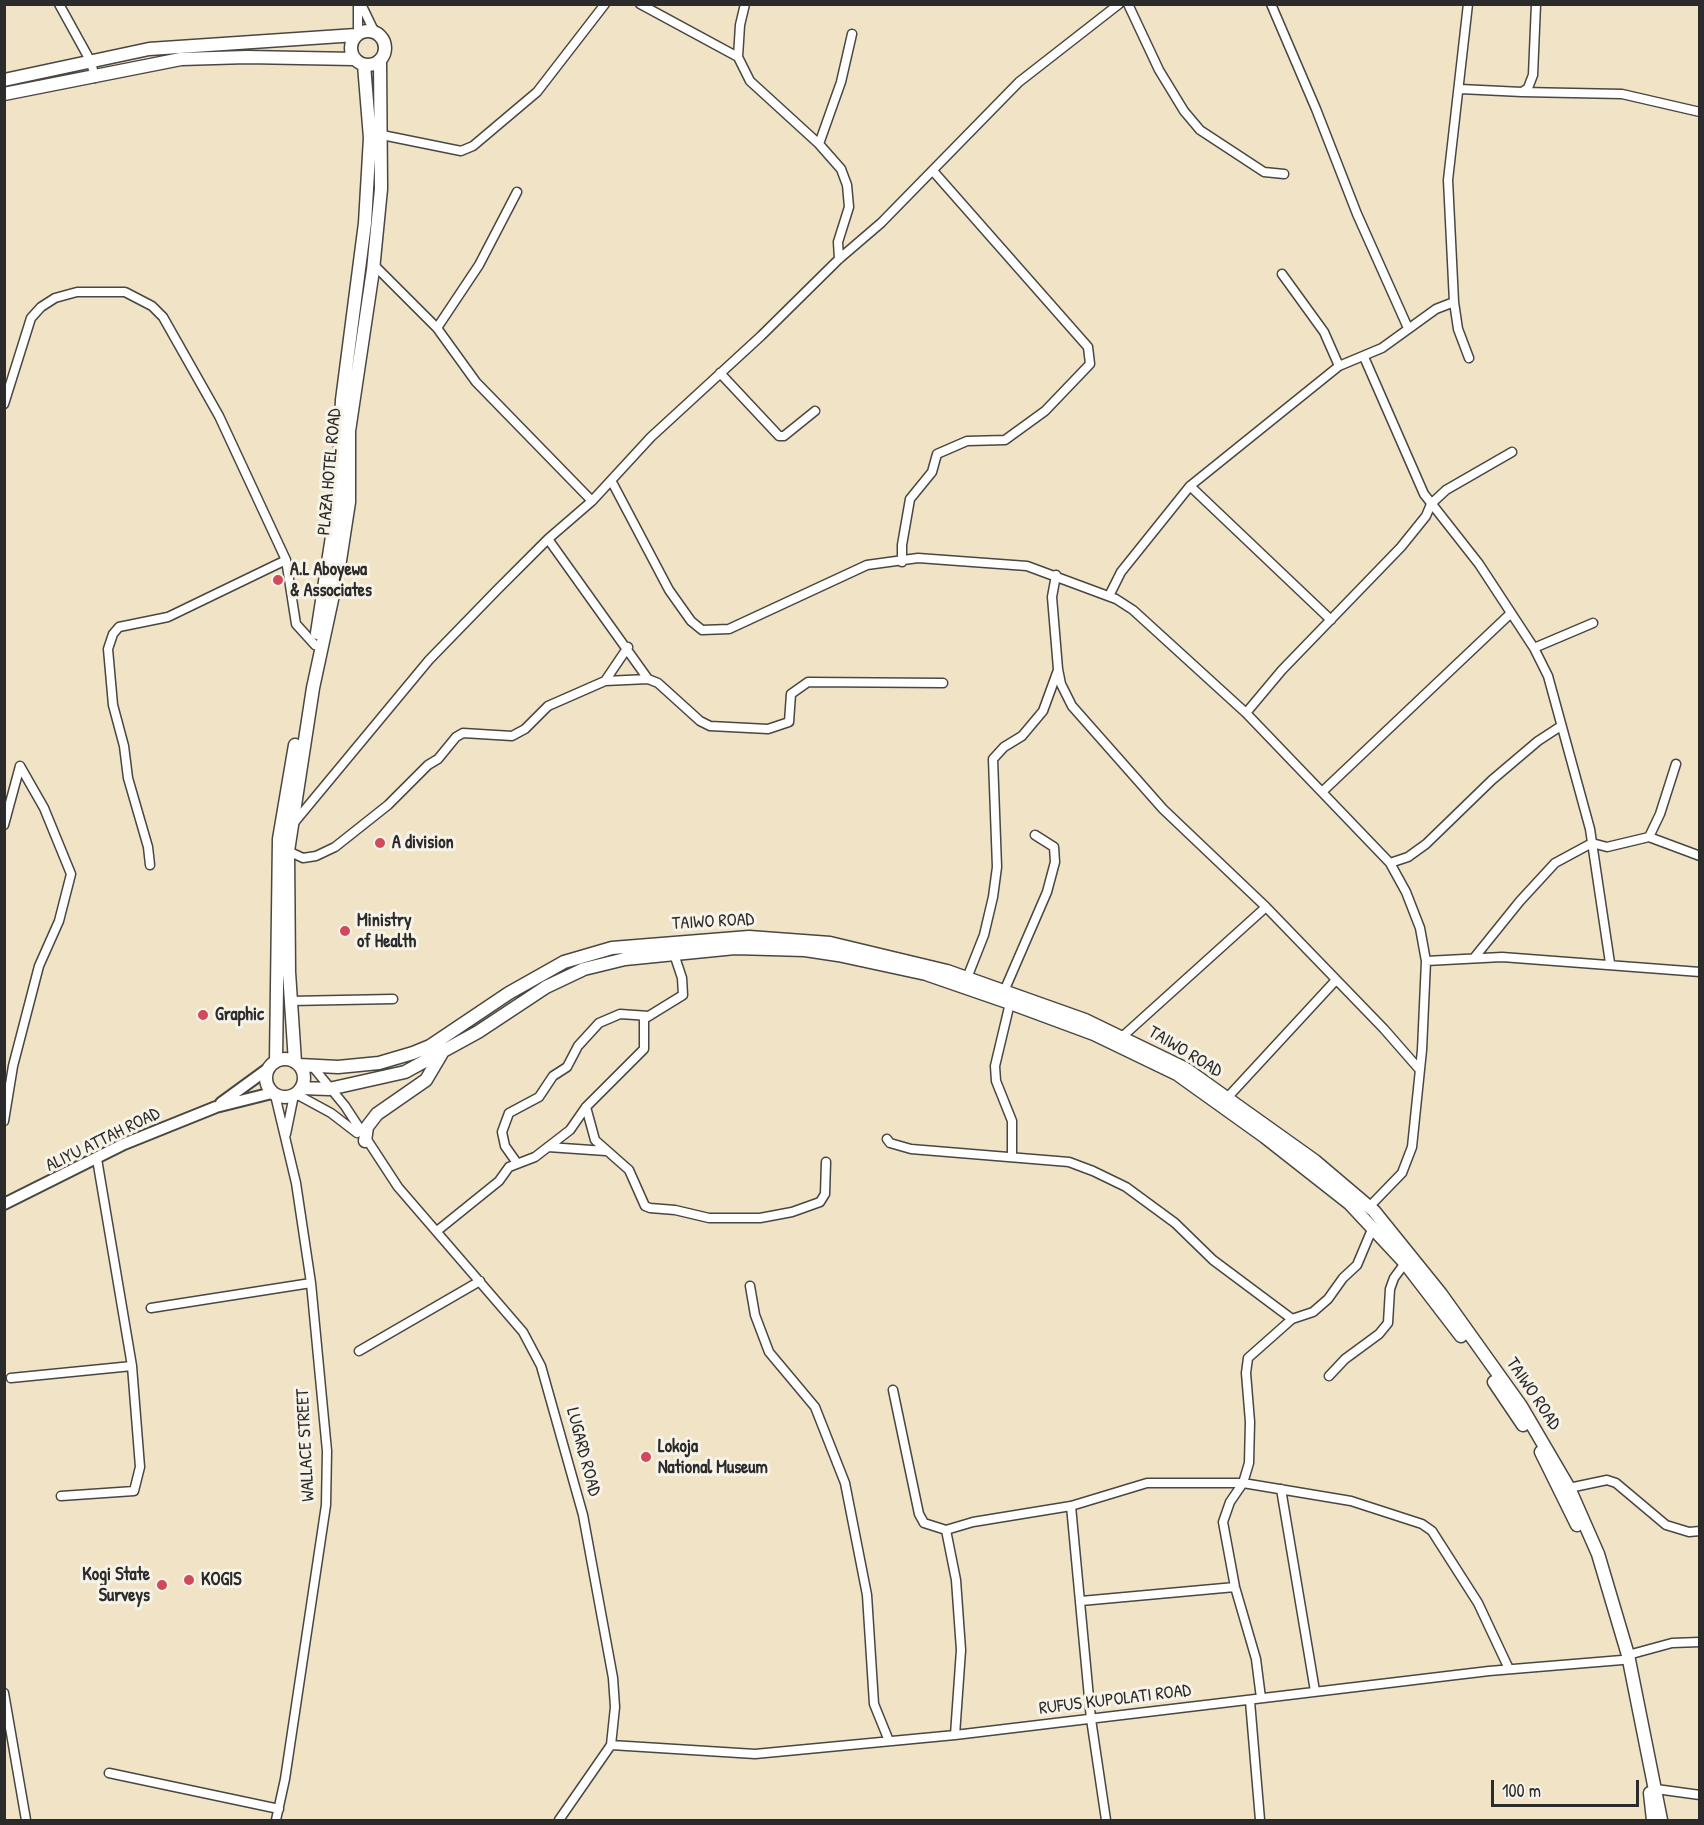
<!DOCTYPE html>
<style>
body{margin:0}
#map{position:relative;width:1704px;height:1825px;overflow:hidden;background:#f0e3c6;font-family:"Patrick Hand",sans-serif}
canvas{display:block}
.frame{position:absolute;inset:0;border:6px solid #2b2b2b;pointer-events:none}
.scale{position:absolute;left:1491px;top:1780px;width:148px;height:27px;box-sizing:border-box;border:3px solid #2b2b2b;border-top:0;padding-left:8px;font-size:18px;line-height:21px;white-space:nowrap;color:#2b2b2b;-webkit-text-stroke:4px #f7f3e8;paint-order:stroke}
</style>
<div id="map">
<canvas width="1704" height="1825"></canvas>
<div class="frame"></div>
<div class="scale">100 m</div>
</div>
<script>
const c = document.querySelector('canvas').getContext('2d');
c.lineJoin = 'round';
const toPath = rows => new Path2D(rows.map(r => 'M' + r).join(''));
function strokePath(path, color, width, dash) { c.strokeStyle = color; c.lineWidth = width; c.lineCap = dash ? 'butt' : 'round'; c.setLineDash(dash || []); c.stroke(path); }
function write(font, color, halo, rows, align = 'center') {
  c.font = font + ' "Patrick Hand",sans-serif'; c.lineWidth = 6; c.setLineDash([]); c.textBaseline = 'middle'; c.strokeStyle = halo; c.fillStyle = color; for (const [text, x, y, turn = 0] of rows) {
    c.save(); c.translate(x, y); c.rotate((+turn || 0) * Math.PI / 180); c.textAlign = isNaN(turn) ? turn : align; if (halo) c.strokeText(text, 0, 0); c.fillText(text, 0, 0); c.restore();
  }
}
const minor = toPath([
 [59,4,91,62,95,78],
 [358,4,358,34],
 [361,4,375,33],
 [640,4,738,57],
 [745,4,740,25,738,57,750,81,819,144,841,169,847,185,849,207,838,242,839,259],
 [1128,4,1159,70,1184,111,1200,130,1264,172,1284,174],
 [1271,4,1316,109,1357,214,1408,328],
 [1468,4,1448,180,1454,302,1458,329,1469,358],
 [1460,89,1522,92,1528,88,1533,75,1536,4],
 [1522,92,1622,94,1700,112],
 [382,135,461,151,473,146,537,92,605,4],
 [819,144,841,82,852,34],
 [373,264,437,328,476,382,592,501],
 [1282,274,1324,332,1339,366],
 [437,328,479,265,517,192],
 [1364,357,1424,494,1479,564,1534,648,1548,676,1590,829,1610,963],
 [720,373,779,436,784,436,815,411],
 [4,404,31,318,41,307,55,298,77,292,125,292,152,306,163,317,219,416,286,560,296,624,315,645],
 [612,482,669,590,691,621,702,630,729,629,867,565,918,558,1027,566,1116,599,1133,610,1246,713,1390,863,1406,892,1420,928,1426,961,1422,1050,1412,1147,1402,1173,1369,1207],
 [1190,486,1331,620],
 [548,539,648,679],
 [902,562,902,545,910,499,932,472,937,454,967,441,1005,440,1045,411,1090,364,1088,347,933,171],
 [1056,575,1052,597,1058,669,1061,684,1072,706,1163,809,1266,907,1384,1029,1419,1069],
 [1109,596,1121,572,1190,486,1339,366,1382,348,1436,309,1454,302],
 [1534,648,1593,623],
 [605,681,628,647],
 [1246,713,1282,670,1401,547,1426,516,1431,504,1446,490,1512,452],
 [1676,764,1660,814,1649,837,1700,856],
 [1323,791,1510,614],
 [293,824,429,660,497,590,548,539,592,501,651,437,761,336,839,259,881,223,1019,82,1119,4],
 [4,825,20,766],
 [288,851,303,858,316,856,335,847,388,805,428,765,438,759,456,737,463,733,512,736,525,729,548,706,605,681,648,679,658,683,700,721,710,726,768,729,789,722,791,694,808,682,943,683],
 [1390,863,1408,857,1426,844,1492,780,1538,741,1561,726],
 [150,865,148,847,128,778,124,746,113,705,108,649,113,634,119,627,168,617,286,560],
 [1474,958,1520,901,1555,863,1592,843,1607,847,1649,837],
 [1426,961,1502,957,1700,972],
 [967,978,984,935,993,897,997,867,993,759,1004,747,1022,736,1043,711,1058,670],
 [1005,989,1047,892,1055,862,1054,847,1035,835],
 [290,1001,393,999],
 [1010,1003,995,1066,996,1081,1012,1121,1012,1157],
 [1123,1036,1266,907],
 [313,1067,345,1106,398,1187,523,1332,541,1366,583,1515,613,1678,615,1707,611,1745,559,1820],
 [296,1094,331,1113,357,1133],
 [275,1095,296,1183,311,1283,327,1451,326,1505,285,1779,276,1820],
 [1227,1098,1336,980],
 [586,1107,595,1140,629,1170,645,1206,650,1208,675,1210,709,1218,760,1218,792,1212,820,1202,825,1194,826,1162],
 [4,1121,13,1066,39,966,59,921,71,874,44,808,20,766],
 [286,1134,294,1095],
 [887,1139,890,1143,911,1149,1069,1162,1093,1171,1126,1187,1175,1223,1213,1260,1292,1319],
 [548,1147,606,1151],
 [517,1163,505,1146,502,1132,509,1113,539,1097,553,1076,567,1067,578,1046,599,1023,620,1014,649,1016],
 [437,1231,499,1181,509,1167,535,1157,570,1130,586,1107,644,1049,644,1019,683,995,682,978,674,954],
 [750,1286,755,1315,769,1352,815,1407,845,1483,867,1595,874,1704,889,1741],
 [151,1308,311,1283],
 [359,1351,480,1281],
 [1329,1376,1345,1359,1379,1334,1388,1323,1390,1289,1394,1278,1405,1263],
 [11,1378,132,1366],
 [893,1390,919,1514,924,1523,946,1530,956,1580,961,1650,955,1735],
 [1569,1488,1607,1480,1616,1483,1666,1525,1689,1532,1700,1531],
 [1281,1489,1315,1691],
 [61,1496,134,1491,140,1467,132,1366,97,1159],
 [1071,1506,1091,1719,1106,1820],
 [946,1530,973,1522,1071,1506,1147,1483,1243,1483,1351,1501,1422,1524,1432,1531,1478,1603,1509,1669],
 [1081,1601,1235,1587],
 [1628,1655,1672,1643,1700,1642],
 [4,1693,26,1820],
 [1261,1698,1256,1659,1235,1587,1223,1522,1230,1502,1243,1483,1249,1463,1250,1422,1246,1373,1248,1358,1292,1319,1313,1312,1328,1299,1343,1278,1357,1265,1373,1227],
 [1250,1701,1260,1820],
 [611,1745,755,1754,955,1735,1489,1671,1622,1660],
 [109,1773,279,1809],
 [1656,1789,1700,1795]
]);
const tertiary = toPath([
 [221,1103,269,1068],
 [4,1204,124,1144,216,1107,272,1093]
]);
const primary = toPath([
 '351 48a17 17 0 1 1 34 0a17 17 0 1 1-34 0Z',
 [4,80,149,49,356,35],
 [4,94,181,59,247,57,354,59],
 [317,633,338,498,342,400,365,223,370,138,364,65],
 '266 1078a19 19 0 1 1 38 0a19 19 0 1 1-38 0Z',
 [276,1061,279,839,295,745],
 [295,1062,289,972,288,851,313,688,339,567,349,502,349,431,373,270,381,189,380,61],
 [299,1065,338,1067,379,1063,413,1053,430,1046,509,993,564,962,612,948,749,937,830,943,947,971,1085,1020,1186,1069,1315,1161,1374,1211,1441,1294,1521,1406,1569,1488,1598,1554,1628,1655,1661,1820],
 [301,1088,329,1089,405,1072,478,1032,546,987,584,969,625,959,735,948,805,950,838,955,926,974,1010,1003,1094,1034,1177,1074,1265,1137,1349,1203,1405,1263,1461,1336],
 [365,1141,367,1127,377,1114,426,1080,442,1053],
 [1494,1382,1523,1425],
 [1541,1452,1577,1525],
 [1650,1793,1653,1820]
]);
strokePath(minor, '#494742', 11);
strokePath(tertiary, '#494742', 14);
strokePath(primary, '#494742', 15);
strokePath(minor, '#fff', 8);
strokePath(tertiary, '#fff', 10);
strokePath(primary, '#fff', 12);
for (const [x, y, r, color] of [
 [278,580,6,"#d1495b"],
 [380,843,6,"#d1495b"],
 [345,931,6,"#d1495b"],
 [203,1015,6,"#d1495b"],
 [646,1457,6,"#d1495b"],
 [189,1580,6,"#d1495b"],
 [162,1585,6,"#d1495b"]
]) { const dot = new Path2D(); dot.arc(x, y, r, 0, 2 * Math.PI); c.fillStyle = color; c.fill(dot); strokePath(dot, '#f7f3e8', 2); }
write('18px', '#2b2b2b', '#f7f3e8', [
 ["PLAZA HOTEL ROAD",330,472,-85],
 ["TAIWO ROAD",713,922,-3],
 ["TAIWO ROAD",1185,1052,31],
 ["ALIYU ATTAH ROAD",103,1140,-26],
 ["TAIWO ROAD",1533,1394,56],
 ["WALLACE STREET",306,1445,-93],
 ["LUGARD ROAD",583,1452,75],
 ["RUFUS KUPOLATI ROAD",1115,1700,-7]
]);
write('bold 18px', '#2b2b2b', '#f7f3e8', [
 ["A.L Aboyewa",290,570],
 ["& Associates",290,591],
 ["A division",392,843],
 ["Ministry",357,921],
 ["of Health",357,942],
 ["Graphic",215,1015],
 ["Lokoja",658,1447],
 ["National Museum",658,1468],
 ["Kogi State",150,1575,"right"],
 ["Surveys",150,1596,"right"],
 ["KOGIS",201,1580]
], 'left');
</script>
